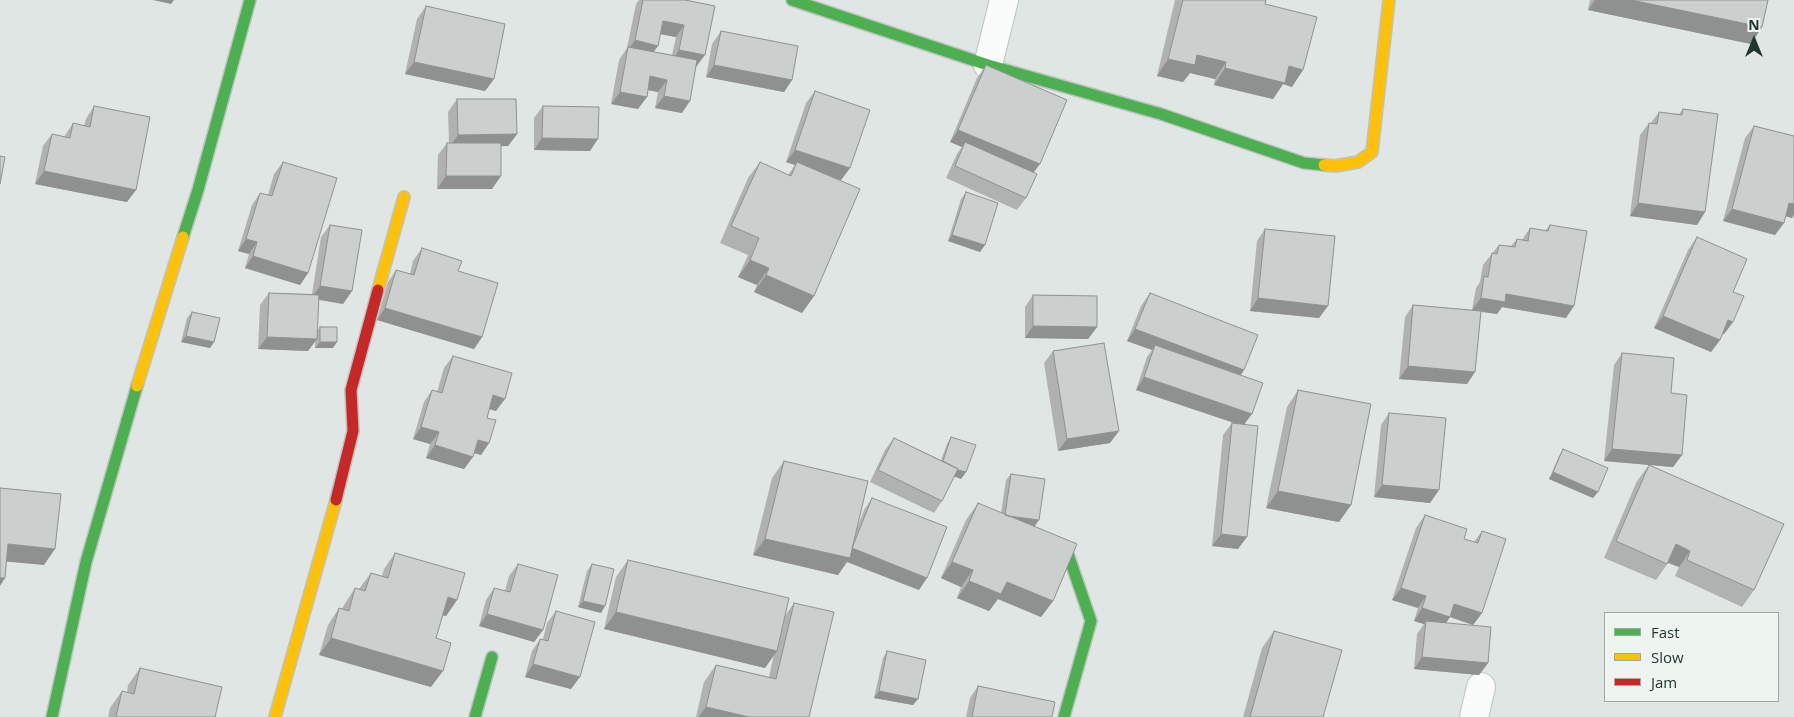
<!DOCTYPE html>
<style>
body{margin:0}
#map{position:relative;width:1794px;height:717px;overflow:hidden;background:#e0e6e3;font-family:"Open Sans",sans-serif}
canvas{display:block}
.legend{position:absolute;left:1604px;top:612px;width:175px;height:90px;box-sizing:border-box;background:#eef5f1;border:1px solid #9ca9a4;margin:0;padding:6px 9px;list-style:none;font-size:15px;color:#213630}
.legend li{display:flex;align-items:center;gap:10px;height:25px}
.legend b{width:25px;border:1px solid #9ca9a4}
.north{position:absolute;left:1729px;top:15px;width:50px;height:50px;-webkit-text-stroke:4px #eef5f1;paint-order:stroke;rotate:0deg;font-size:14px;font-weight:700;line-height:20px;text-align:center;color:#213630}
.north::after{content:'';display:block;margin:auto;width:18px;height:22px;background:#213630;clip-path:polygon(50% 0,100% 100%,50% 72%,0 100%)}
</style>
<div id="map">
<canvas width="1794" height="717"></canvas>
<ul class="legend">
<li><b style="height:6px;background:#4caf50"></b>Fast</li>
<li><b style="height:6px;background:#ffc107"></b>Slow</li>
<li><b style="height:6px;background:#c62828"></b>Jam</li>
</ul>
<div class="north">N</div>
</div>
<script>
const c = document.querySelector('canvas').getContext('2d');
c.lineJoin = 'round';
const toPath = rows => new Path2D(rows.map(r => 'M' + r).join(''));
function strokePath(path, color, width, dash) { c.strokeStyle = color; c.lineWidth = width; c.lineCap = dash ? 'butt' : 'round'; c.setLineDash(dash || []); c.stroke(path); }
function fill(path, color) { c.fillStyle = color; c.fill(path, 'evenodd'); }
const street = toPath([
 [988,65,1004,0],
 [1474,717,1481,687]
]);
const fast = toPath([
 [792,0,988,65,1161,114,1304,163,1324,165],
 [183,237,198,190,250,0],
 [52,717,86,562,137,386],
 [475,717,492,657],
 [1064,717,1091,621,1068,554]
]);
const slow = toPath([
 [1324,165,1335,166,1358,162,1372,152,1389,0],
 [378,290,404,197],
 [137,386,183,237],
 [275,717,336,500]
]);
const jam = toPath([
 [336,500,353,431,351,390,378,290]
]);
strokePath(street, '#bdc3c0', 30);
strokePath(fast, '#bdc3c0', 14);
strokePath(slow, '#bdc3c0', 14);
strokePath(jam, '#bdc3c0', 14);
strokePath(street, '#fafbfb', 28);
strokePath(fast, '#4caf50', 11);
strokePath(slow, '#ffc107', 11);
strokePath(jam, '#c62828', 11);
fill(toPath([
 [639,0,685,0,696,67,682,113,655,108,658,92,648,90,638,109,611,104,619,60,627,48,636,4],
 [660,34,676,37,672,55,653,52],
 [1175,0,1266,0,1265,4,1292,87,1283,84,1273,99,1214,85,1215,79,1190,73,1183,82,1157,76],
 [1590,0,1768,0,1762,27,1751,44,1588,10],
 [426,6,494,79,485,91,405,74,417,19],
 [721,31,792,80,784,92,706,77,712,44],
 [986,65,1034,173,1026,198,1017,210,946,178,957,154,962,147,950,142,977,78],
 [815,91,850,168,841,180,834,178,814,296,802,313,754,292,757,285,738,277,748,255,720,243,748,178,760,162,788,175,795,165,786,162,806,103],
 [457,99,517,134,508,146,501,146,492,189,437,189,438,155,447,143,449,143,448,112],
 [94,106,127,202,35,184,43,146,52,134,64,137,73,123,84,126,86,119],
 [543,106,590,151,534,150,534,118],
 [1683,109,1705,212,1697,225,1630,216,1640,135,1649,123,1651,123,1659,112,1679,114],
 [1754,126,1794,136,1794,215,1792,218,1786,216,1775,235,1723,221,1745,138],
 [283,162,308,273,300,285,245,268,249,254,238,251,252,205,260,193,268,195,274,174],
 [966,192,980,252,948,241,961,199],
 [330,225,352,291,343,304,318,300,317,331,320,327,333,348,315,348,315,341,308,351,258,349,260,305,269,293,312,294,321,237],
 [1550,225,1566,318,1502,307,1497,314,1480,312,1475,372,1467,384,1399,379,1405,317,1413,305,1472,310,1476,288,1480,282,1483,265,1499,245,1511,246,1517,239,1522,240,1530,228,1545,231],
 [1265,229,1319,318,1250,311,1257,241],
 [1697,237,1733,292,1733,322,1724,334,1722,334,1720,340,1711,352,1654,328,1688,250],
 [422,248,458,271,482,337,474,349,377,320,388,282,396,270,410,274,413,261],
 [1150,293,1244,370,1241,375,1245,424,1238,549,1212,546,1223,435,1232,423,1235,423,1136,390,1147,357,1152,350,1127,341,1141,306],
 [1033,295,1097,327,1088,339,1025,338,1025,307],
 [192,312,214,342,210,348,181,342,187,318],
 [1053,351,1110,443,1058,451,1044,363],
 [1622,353,1671,393,1682,455,1673,467,1650,465,1754,590,1742,607,1675,576,1679,567,1668,563,1656,580,1604,558,1637,481,1649,465,1604,461,1614,365],
 [453,356,496,411,489,409,487,418,489,443,481,455,474,453,464,469,426,458,430,444,413,439,424,402,432,390,437,392,444,368],
 [1298,390,1351,505,1339,522,1266,508,1287,407],
 [1389,413,1439,490,1430,503,1374,497,1381,425],
 [951,437,966,472,961,479,954,476,942,501,934,513,870,482,885,450,894,438,941,460,947,444],
 [1563,449,1593,498,1549,479,1559,456],
 [784,461,858,526,864,510,872,498,919,590,847,562,838,575,753,555,772,478],
 [1011,474,1035,527,1053,601,1041,617,998,599,989,611,957,598,961,587,941,578,966,520,978,503,1001,513,1006,480],
 [1425,515,1464,539,1474,542,1482,531,1482,613,1473,625,1450,617,1446,623,1488,663,1479,675,1414,669,1417,634,1424,624,1414,621,1418,608,1392,600,1416,528],
 [395,553,457,600,446,616,443,615,436,638,431,687,319,655,328,625,339,608,342,609,344,605,355,588,359,589,371,573,382,576,384,569],
 [628,560,785,616,794,603,809,717,696,717,704,682,716,665,769,677,774,654,765,668,604,629,616,577],
 [518,564,543,630,534,642,479,626,486,600,494,588,505,591,509,576],
 [592,564,601,613,578,607,587,571],
 [556,611,571,689,525,677,532,651,540,639,543,639,547,623],
 [1274,631,1323,717,1243,717,1262,648],
 [887,651,918,699,913,705,874,698,883,658],
 [140,668,215,717,108,717,110,708,122,691,127,693,128,685],
 [978,686,1052,717,966,717,970,698]
]), '#afb2b0');
fill(toPath([
 [153,0,174,0,171,4],
 [1595,0,1631,0,1762,27,1751,44,1588,10],
 [663,21,684,25,676,37,654,33],
 [635,40,658,46,649,58,626,53],
 [679,50,705,55,696,67,671,62],
 [1197,55,1226,62,1215,79,1190,73,1183,82,1157,76,1168,59],
 [414,62,494,79,485,91,405,74],
 [714,65,792,80,784,92,706,77],
 [1289,66,1303,70,1292,87,1283,84,1273,99,1214,85,1225,68],
 [650,76,667,80,658,92,642,89],
 [620,92,647,97,638,109,611,104],
 [664,96,690,101,682,113,655,108],
 [958,130,1040,164,1031,176,965,142,962,147,950,142],
 [517,134,508,146,449,148,458,135],
 [542,138,598,139,590,151,534,150],
 [795,150,850,168,841,180,796,165,797,162,795,165,786,162],
 [44,171,136,190,127,202,35,184],
 [446,176,501,176,492,189,437,189],
 [1638,203,1705,212,1697,225,1630,216],
 [1789,203,1794,204,1794,215,1792,218,1781,215],
 [1732,209,1784,223,1775,235,1723,221],
 [952,235,985,245,980,252,948,241],
 [246,239,257,242,249,254,238,251],
 [253,256,308,273,300,285,245,268],
 [750,260,769,268,757,285,738,277],
 [766,275,814,296,802,313,754,292],
 [320,286,352,291,343,304,311,298],
 [1506,294,1574,306,1566,318,1502,307,1497,314,1472,310,1481,298],
 [1258,298,1328,306,1319,318,1250,311],
 [385,308,482,337,474,349,377,320],
 [1663,316,1720,340,1711,352,1654,328],
 [1728,320,1733,322,1724,334,1720,332],
 [1033,326,1097,327,1088,339,1025,338],
 [1135,329,1244,370,1235,383,1155,345,1152,350,1127,341],
 [186,336,214,342,210,348,181,342],
 [267,337,317,339,308,351,258,349],
 [320,342,337,342,333,348,315,348],
 [1408,366,1475,372,1467,384,1399,379],
 [1144,377,1252,414,1243,426,1136,390],
 [493,395,505,399,496,411,485,408],
 [421,427,439,432,430,444,413,439],
 [1119,431,1110,443,1058,451,1067,439],
 [478,440,489,443,481,455,470,452],
 [435,445,473,457,464,469,426,458],
 [1612,449,1682,455,1673,467,1604,461],
 [941,464,966,472,961,479,937,470],
 [1553,472,1598,492,1593,498,1549,479],
 [1382,485,1439,490,1430,503,1374,497],
 [1278,491,1351,505,1339,522,1266,508],
 [1005,515,1039,520,1034,527],
 [1221,534,1247,537,1238,549,1212,546],
 [765,539,852,548,927,578,919,590,847,562,838,575,753,555],
 [8,544,55,549,44,565,0,561],
 [1676,544,1690,551,1679,567,1664,561],
 [952,562,973,570,961,587,941,578],
 [0,578,5,578,0,586],
 [969,581,1007,582,1053,601,1041,617,998,599,989,611,957,598],
 [1401,588,1426,596,1418,608,1392,600],
 [448,597,457,600,446,616,437,614],
 [583,601,605,606,601,613,578,607],
 [1454,604,1482,613,1473,625,1450,617,1441,630,1426,621,1424,624,1414,621,1422,608],
 [616,612,777,651,765,668,604,629],
 [487,614,543,630,534,642,479,626],
 [331,638,443,671,431,687,319,655],
 [1422,657,1488,663,1479,675,1414,669],
 [533,664,580,677,571,689,525,677],
 [879,691,918,699,913,705,874,698],
 [706,707,749,717,698,717]
]), '#8e9190');
const building = toPath([
 [643,0,685,0,715,6,705,55,679,50,684,25,663,21,658,46,635,40,643,0],
 [1183,0,1266,0,1265,4,1317,17,1303,70,1289,66,1285,83,1225,68,1226,62,1197,55,1195,65,1168,59,1183,0],
 [1631,0,1768,0,1762,27,1631,0],
 [426,6,505,24,494,79,414,62,426,6],
 [721,31,798,46,792,80,714,65,721,31],
 [628,47,697,60,690,101,664,96,667,80,650,76,647,97,620,92,628,47],
 [986,65,1067,100,1040,164,958,130,986,65],
 [815,91,870,110,850,168,795,150,815,91],
 [457,99,516,99,517,134,458,135,457,99],
 [94,106,150,117,136,190,44,171,52,134,70,138,73,123,90,127,94,106],
 [543,106,599,107,598,139,542,138,543,106],
 [1683,109,1718,114,1705,212,1638,203,1649,123,1657,124,1659,112,1682,115,1683,109],
 [1754,126,1794,136,1794,204,1789,203,1784,223,1732,209,1754,126],
 [965,142,1037,174,1026,198,955,166,965,142],
 [447,143,501,143,501,176,446,176,447,143],
 [0,156,5,157,0,184,0,156],
 [283,162,337,178,308,273,253,256,257,242,246,239,260,193,272,196,283,162],
 [760,162,791,176,797,162,860,189,814,296,766,275,769,268,750,260,759,238,731,226,760,162],
 [966,192,998,203,985,245,952,235,966,192],
 [330,225,362,230,352,291,320,286,330,225],
 [1550,225,1587,231,1574,306,1506,294,1505,302,1481,298,1484,276,1488,277,1492,253,1497,254,1499,245,1515,247,1517,239,1528,241,1530,228,1548,231,1550,225],
 [1265,229,1335,236,1328,306,1258,298,1265,229],
 [1697,237,1747,259,1733,292,1744,296,1733,322,1728,320,1720,340,1663,316,1697,237],
 [422,248,462,261,458,271,498,283,482,337,385,308,396,270,414,275,422,248],
 [269,293,319,295,317,339,267,337,269,293],
 [1150,293,1258,335,1244,370,1135,329,1150,293],
 [1033,295,1097,296,1097,327,1033,326,1033,295],
 [1413,305,1481,311,1475,372,1408,366,1413,305],
 [192,312,220,318,214,342,186,336,192,312],
 [320,327,337,327,337,342,320,342,320,327],
 [1104,343,1119,431,1067,439,1053,351,1104,343],
 [1155,345,1263,383,1252,414,1144,377,1155,345],
 [1622,353,1674,358,1671,393,1687,395,1682,455,1612,449,1622,353],
 [453,356,512,373,505,399,493,395,487,418,496,420,489,443,478,440,473,457,435,445,439,432,421,427,432,390,442,393,453,356],
 [1298,390,1371,404,1351,505,1278,491,1298,390],
 [1389,413,1446,418,1439,490,1382,485,1389,413],
 [1232,423,1258,426,1247,537,1221,534,1232,423],
 [951,437,976,445,966,472,958,470,958,469,943,461,951,437],
 [894,438,958,469,942,501,878,470,894,438],
 [1563,449,1608,468,1598,492,1553,472,1563,449],
 [784,461,868,481,850,558,765,539,784,461],
 [1649,465,1784,524,1754,590,1687,560,1690,551,1676,544,1667,564,1616,541,1649,465],
 [1011,474,1045,479,1039,520,1008,516,1005,515,1011,474],
 [0,488,61,494,55,549,8,544,5,578,0,578,0,488],
 [872,498,947,527,927,578,852,548,872,498],
 [978,503,1077,544,1053,601,1007,582,1001,594,969,581,973,570,952,562,978,503],
 [1425,515,1467,529,1464,539,1478,543,1482,531,1506,539,1482,613,1454,604,1450,617,1422,608,1426,596,1401,588,1425,515],
 [395,553,465,573,457,600,448,597,436,638,451,643,443,671,331,638,339,608,349,611,355,588,365,591,371,573,388,578,395,553],
 [628,560,789,598,777,651,616,612,628,560],
 [518,564,558,575,543,630,487,614,494,588,510,592,518,564],
 [592,564,614,569,605,606,583,601,592,564],
 [794,603,834,612,809,717,749,717,706,707,716,665,776,679,794,603],
 [556,611,595,622,580,677,533,664,540,639,548,641,556,611],
 [1426,621,1491,627,1488,663,1422,657,1426,621],
 [1274,631,1342,650,1323,717,1250,717,1274,631],
 [887,651,926,660,918,699,879,691,887,651],
 [140,668,222,687,215,717,116,717,122,691,134,694,140,668],
 [978,686,1055,702,1052,717,972,717,978,686]
]);
fill(building, '#cbcfcd');
strokePath(building, '#8e9190', 1);
</script>
